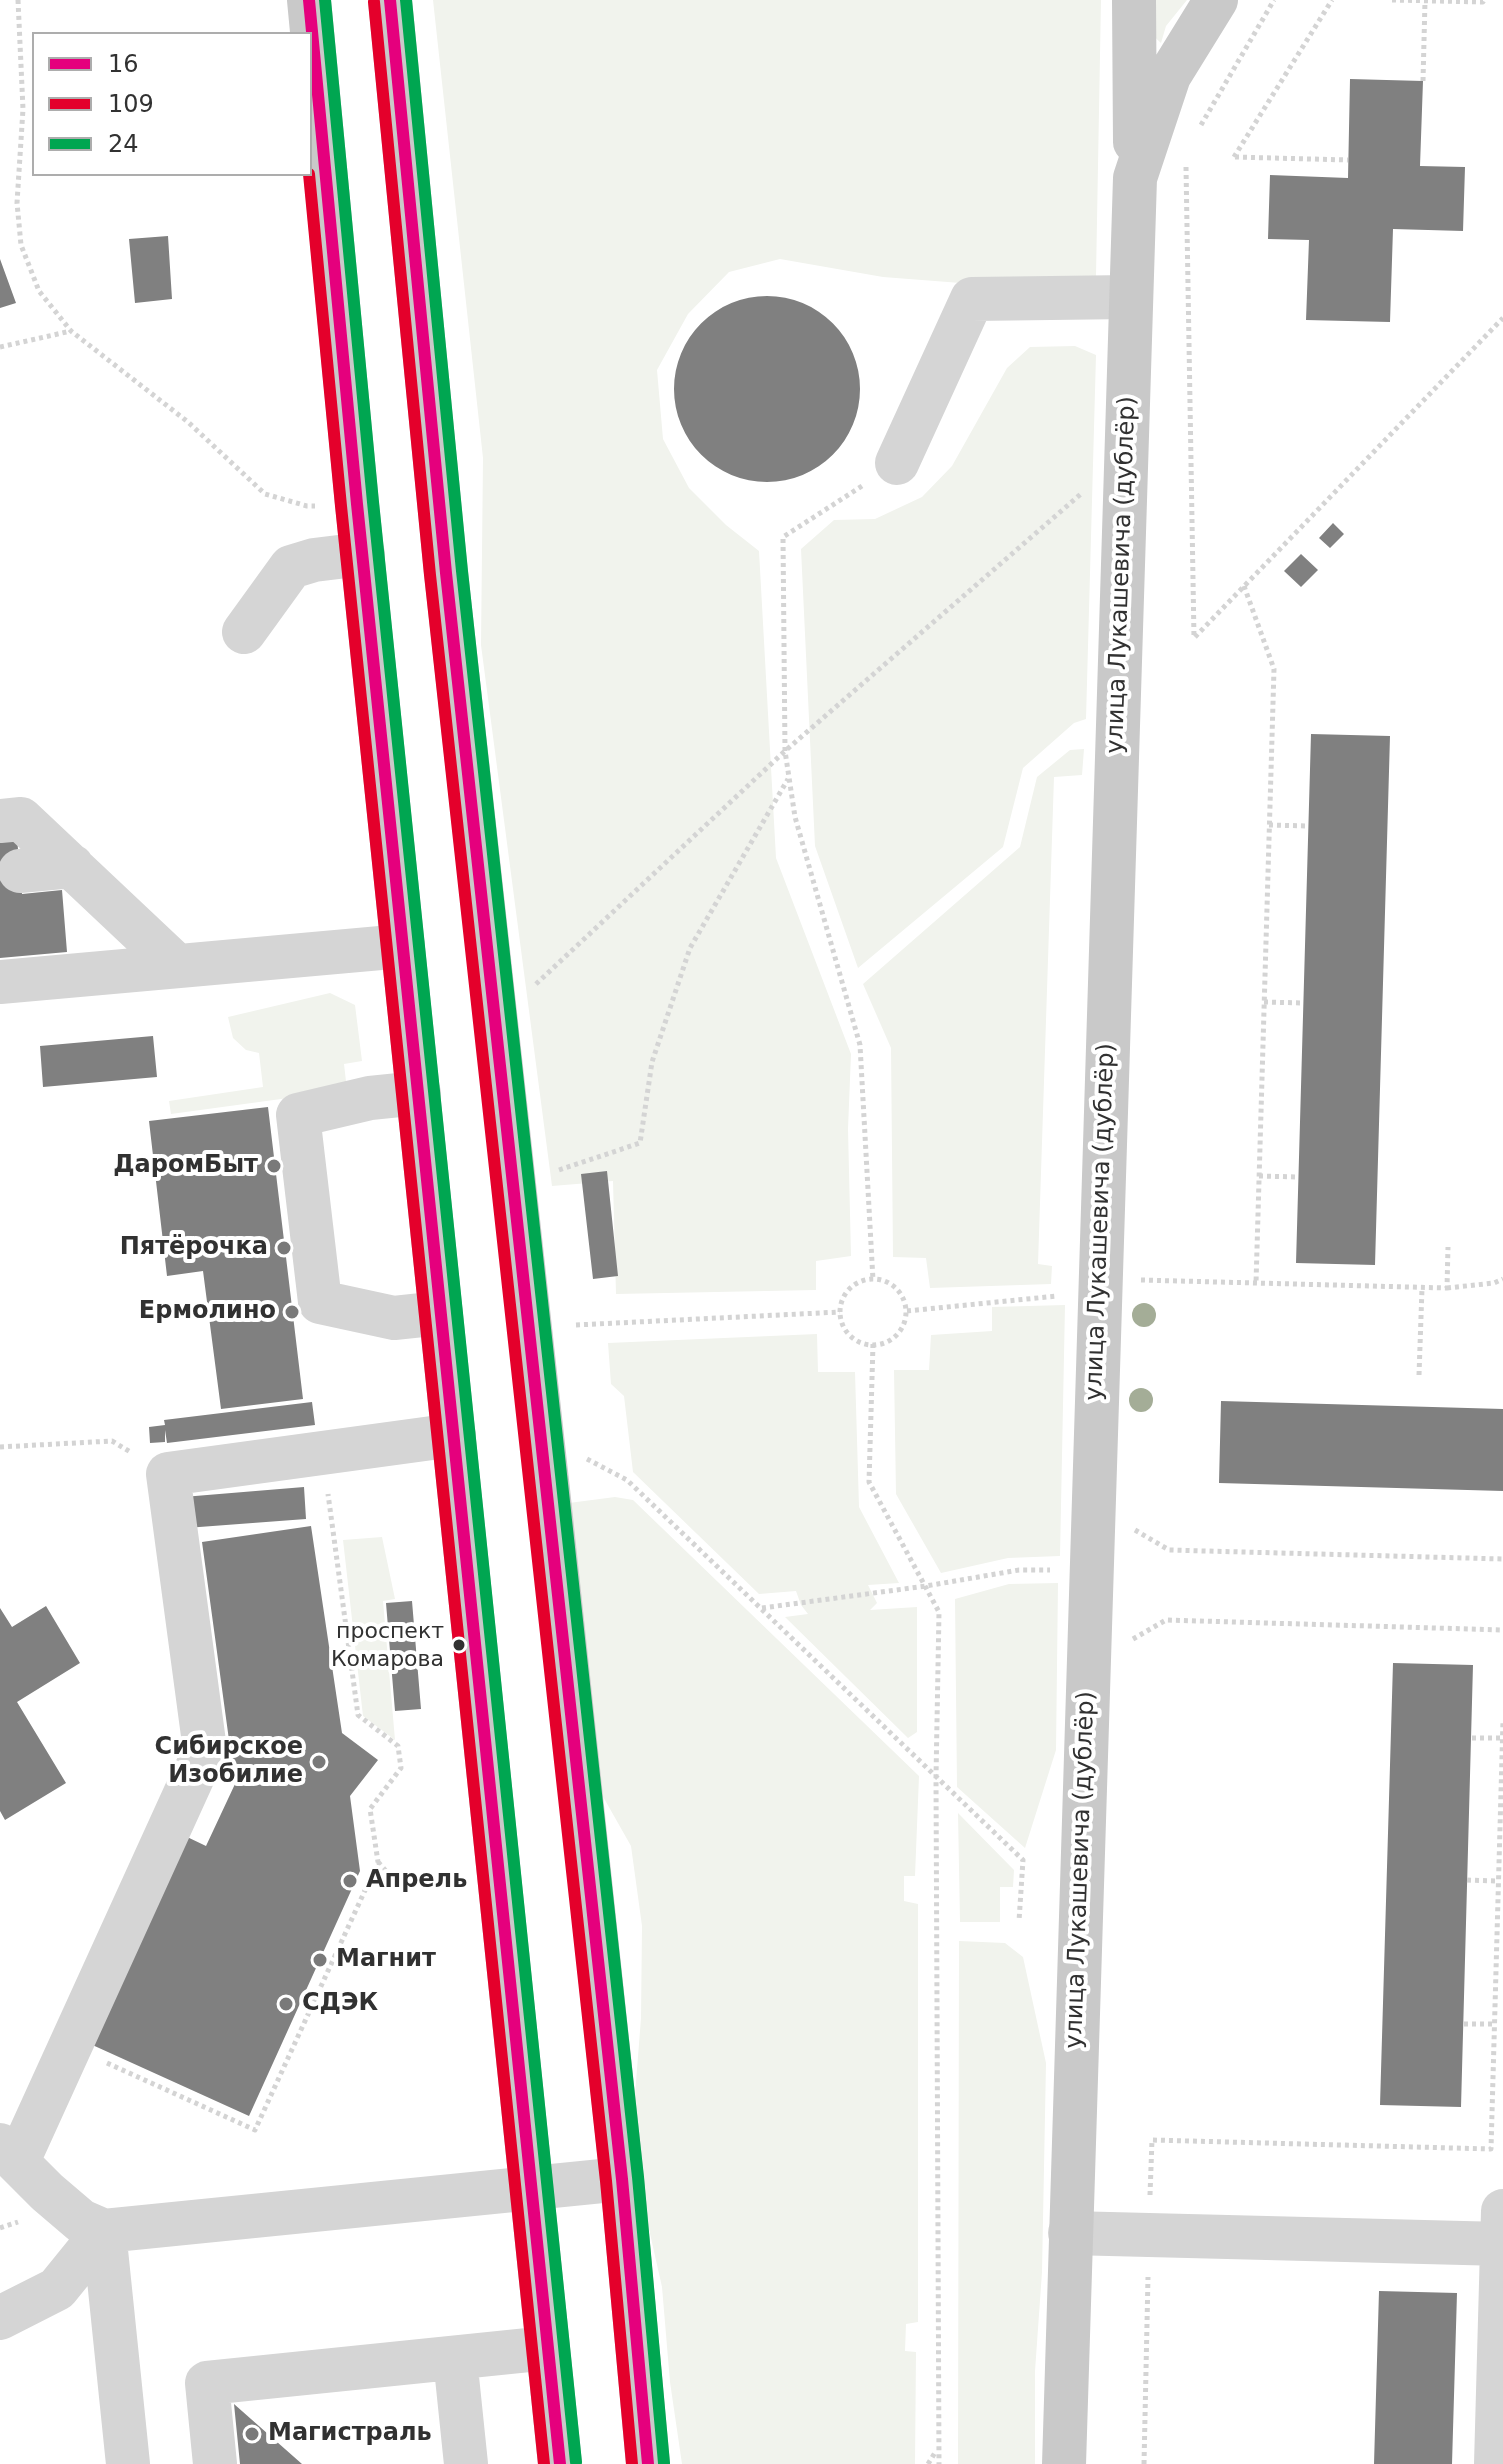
<!DOCTYPE html>
<meta charset="utf-8">
<style>
body{margin:0}
#map{position:relative;width:1503px;height:2464px;overflow:hidden;background:#fff;font-family:"DejaVu Sans",sans-serif}
canvas{display:block}
.legend{position:absolute;left:32px;top:32px;width:280px;height:144px;box-sizing:border-box;background:#fff;border:2px solid #adadad;margin:0;padding:10px 14px;list-style:none;font-size:24px;color:#313131}
.legend li{display:flex;align-items:center;gap:16px;height:40px}
.legend b{width:40px;border:2px solid #adadad}
</style>
<div id="map">
<canvas width="1503" height="2464"></canvas>
<ul class="legend">
<li><b style="height:10px;background:#e5007d"></b>16</li>
<li><b style="height:10px;background:#e4002b"></b>109</li>
<li><b style="height:10px;background:#00a651"></b>24</li>
</ul>
</div>
<script>
const c = document.querySelector('canvas').getContext('2d');
c.lineJoin = 'round';
function fill(path, color) { c.fillStyle = color; c.fill(path, 'evenodd'); }
const toPath = rows => new Path2D(rows.map(r => 'M' + r).join(''));
function strokePath(path, color, width, dash) { c.strokeStyle = color; c.lineWidth = width; c.lineCap = dash ? 'butt' : 'round'; c.setLineDash(dash || []); c.stroke(path); }
function write(font, color, halo, rows, align = 'center') {
  c.font = font + ' "DejaVu Sans",sans-serif'; c.lineWidth = 8; c.setLineDash([]); c.textBaseline = 'middle'; c.strokeStyle = halo; c.fillStyle = color; for (const [text, x, y, turn = 0] of rows) {
    c.save(); c.translate(x, y); c.rotate((+turn || 0) * Math.PI / 180); c.textAlign = isNaN(turn) ? turn : align; if (halo) c.strokeText(text, 0, 0); c.fillText(text, 0, 0); c.restore();
  }
}
fill(toPath([
 [433,0,1101,0,1096,276,1038,289,883,277,780,259,729,272,688,314,657,370,663,439,689,488,726,525,759,551,776,858,851,1054,848,1129,851,1256,816,1261,816,1290,616,1294,613,1181,552,1186,481,645,483,458],
 [1151,0,1187,0,1166,26,1161,43,1150,33],
 [1075,346,1096,355,1086,719,1074,723,1023,768,1003,847,858,968,815,846,801,549,834,520,875,519,922,497,952,466,1007,368,1030,347],
 [1084,749,1082,775,1054,777,1038,1264,1052,1266,1051,1284,930,1288,926,1258,893,1257,891,1048,863,984,1020,847,1037,777,1070,750],
 [330,993,355,1005,362,1061,344,1064,347,1090,171,1114,169,1101,263,1087,259,1053,246,1050,233,1038,228,1017],
 [1065,1305,1060,1556,1008,1558,941,1573,896,1494,894,1370,929,1370,931,1335,992,1331,992,1307],
 [817,1334,818,1372,855,1372,859,1507,899,1583,868,1585,877,1603,870,1610,917,1607,917,1732,908,1738,785,1617,808,1614,801,1605,796,1591,759,1594,633,1472,624,1396,611,1384,608,1343],
 [615,1497,633,1500,919,1776,915,1876,904,1876,904,1901,918,1904,918,2322,906,2324,905,2351,916,2352,915,2464,682,2464,670,2382,662,2287,642,2198,635,2095,641,2018,642,1926,631,1846,597,1786,569,1503],
 [382,1537,395,1599,383,1601,395,1740,363,1716,343,1540],
 [1058,1583,1056,1750,1025,1848,957,1787,955,1599,1009,1584],
 [958,1813,1014,1870,1013,1887,1000,1887,1000,1922,960,1922],
 [959,1941,1005,1943,1023,1957,1046,2063,1042,2272,1035,2371,1035,2464,958,2464]
]), '#f1f3ed');
fill(toPath([
 [1350,79,1423,81,1420,166,1465,167,1463,231,1393,229,1390,322,1306,320,1309,240,1268,239,1270,175,1348,178],
 [168,236,172,299,135,303,129,239],
 [0,259,16,303,0,308],
 '674 389a93 93 0 1 1 186 0a93 93 0 1 1-186 0Z',
 [1333,523,1344,534,1330,548,1319,538],
 [1301,554,1318,570,1301,587,1284,571],
 [1311,734,1390,736,1375,1265,1296,1263],
 [17,838,22,894,62,890,67,952,0,958,0,840],
 [153,1036,157,1077,43,1087,40,1046],
 [268,1107,303,1399,221,1409,203,1271,167,1276,149,1121],
 [607,1171,618,1276,593,1279,581,1174],
 [1221,1401,1503,1409,1503,1491,1219,1483],
 [312,1402,315,1425,167,1443,165,1430,165,1442,150,1443,149,1427,165,1425,164,1420],
 [304,1487,306,1519,186,1528,183,1497],
 [311,1526,342,1733,378,1760,350,1796,360,1871,249,2116,88,2043,183,1835,206,1846,235,1784,202,1542],
 [412,1601,421,1709,395,1711,386,1603],
 [46,1606,80,1663,17,1702,66,1783,5,1820,0,1811,0,1608,12,1627],
 [1393,1663,1473,1665,1461,2107,1380,2105],
 [1379,2291,1457,2293,1452,2464,1374,2464],
 [234,2404,302,2464,240,2464]
]), '#808080');
strokePath(toPath([
 [18,0,23,109,17,203,21,245,39,291,71,331,188,422,265,494,307,506,315,506],
 [1392,0,1483,2,1484,0],
 [1423,81,1425,1],
 [1201,125,1274,0],
 [1234,157,1332,0],
 [1235,157,1348,160],
 [1186,167,1194,638],
 [0,347,71,331],
 [862,486,783,537,785,751,795,817,860,1045,873,1280],
 [1244,586,1274,669,1256,1283],
 [1195,637,1503,318],
 [1269,825,1308,826],
 [536,984,785,751,1082,493],
 [1264,1002,1303,1003],
 [559,1170,640,1143,652,1062,690,948,788,779],
 [1259,1176,1298,1177],
 '840 1312a33 33 0 1 1 66 0a33 33 0 1 1-66 0Z',
 [1141,1280,1447,1288,1448,1247],
 [1447,1288,1494,1283,1503,1279],
 [907,1311,1057,1296],
 [576,1325,840,1312],
 [873,1344,869,1482,939,1612,936,1777,939,2464],
 [1419,1375,1422,1288],
 [0,1447,112,1441,132,1453],
 [587,1459,627,1480,1023,1860,1019,1921],
 [1135,1530,1169,1550,1503,1559],
 [762,1608,926,1586,1019,1570,1050,1570],
 [1133,1639,1166,1620,1503,1630],
 [1472,1738,1502,1738],
 [378,1862,399,1886],
 [1467,1880,1498,1881],
 [1464,2024,1495,2024],
 [107,2063,255,2130,378,1862,370,1809,401,1768,398,1746,358,1715,328,1494],
 [1150,2195,1152,2140,1491,2149,1503,1721],
 [0,2228,18,2222],
 [928,2464,936,2451],
 [1144,2464,1148,2277]
]), '#d4d4d4', 5, [4, 4]);
strokePath(toPath([
 [897,463,972,299,1130,297],
 [244,632,291,567,314,560,363,554],
 [0,821,21,819,177,966],
 [20,871,72,866],
 [0,982,403,946],
 [419,1093,370,1098,298,1115,320,1302,394,1318,441,1313],
 [0,2145,47,2192,81,2221,104,2231,622,2179],
 [18,2161,205,1750,168,1474,454,1435],
 [104,2231,128,2464],
 [1070,2233,1503,2244],
 [0,2318,57,2289,104,2231],
 [455,2358,466,2464],
 [215,2464,207,2383,548,2348],
 [1496,2464,1503,2211]
]), '#d5d5d5', 44);
strokePath(toPath([
 [309,0,357,504,560,2464],
 [390,0,446,573,548,1490,622,2179,648,2464],
 [1134,0,1135,142],
 [1064,2464,1135,178,1169,76,1216,0]
]), '#c9c9c9', 44);
strokePath(toPath([
 [309,0,357,504,560,2464],
 [390,0,446,573,622,2179,648,2464]
]), '#e5007d', 12);
strokePath(toPath([
 [374,2,430,575,606,2181,632,2464],
 [309,174,341,506,544,2464]
]), '#e4002b', 12);
strokePath(toPath([
 [325,0,373,502,576,2462],
 [406,0,462,571,638,2177,664,2463]
]), '#00a651', 12);
c.fillStyle = '#a4ad97';
for (const [x, y] of [
 [1144,1315],
 [1141,1400]
]) { c.beginPath(); c.arc(x, y, 12, 0, 2 * Math.PI); c.fill(); }
for (const [x, y, r, color] of [
 [274,1166,8,"#797979"],
 [284,1248,8,"#797979"],
 [292,1312,8,"#797979"],
 [459,1645,7,"#313131"],
 [319,1762,8,"#797979"],
 [350,1881,8,"#797979"],
 [320,1960,8,"#797979"],
 [286,2004,8,"#797979"],
 [252,2434,8,"#797979"]
]) { const dot = new Path2D(); dot.arc(x, y, r, 0, 2 * Math.PI); c.fillStyle = color; c.fill(dot); strokePath(dot, '#fff', 3); }
write('22px', '#313131', '#fff', [
 ["проспект",444,1632],
 ["Комарова",444,1660]
], 'right');
write('24px', '#313131', '#fff', [
 ["улица Лукашевича (дублёр)",1122,575,-88],
 ["улица Лукашевича (дублёр)",1101,1222,-88],
 ["улица Лукашевича (дублёр)",1081,1870,-88]
]);
write('bold 24px', '#313131', '#fff', [
 ["ДаромБыт",258,1166],
 ["Пятёрочка",268,1248],
 ["Ермолино",276,1312],
 ["Сибирское",303,1748],
 ["Изобилие",303,1776],
 ["Апрель",366,1881,"left"],
 ["Магнит",336,1960,"left"],
 ["СДЭК",302,2004,"left"],
 ["Магистраль",268,2434,"left"]
], 'right');
</script>
